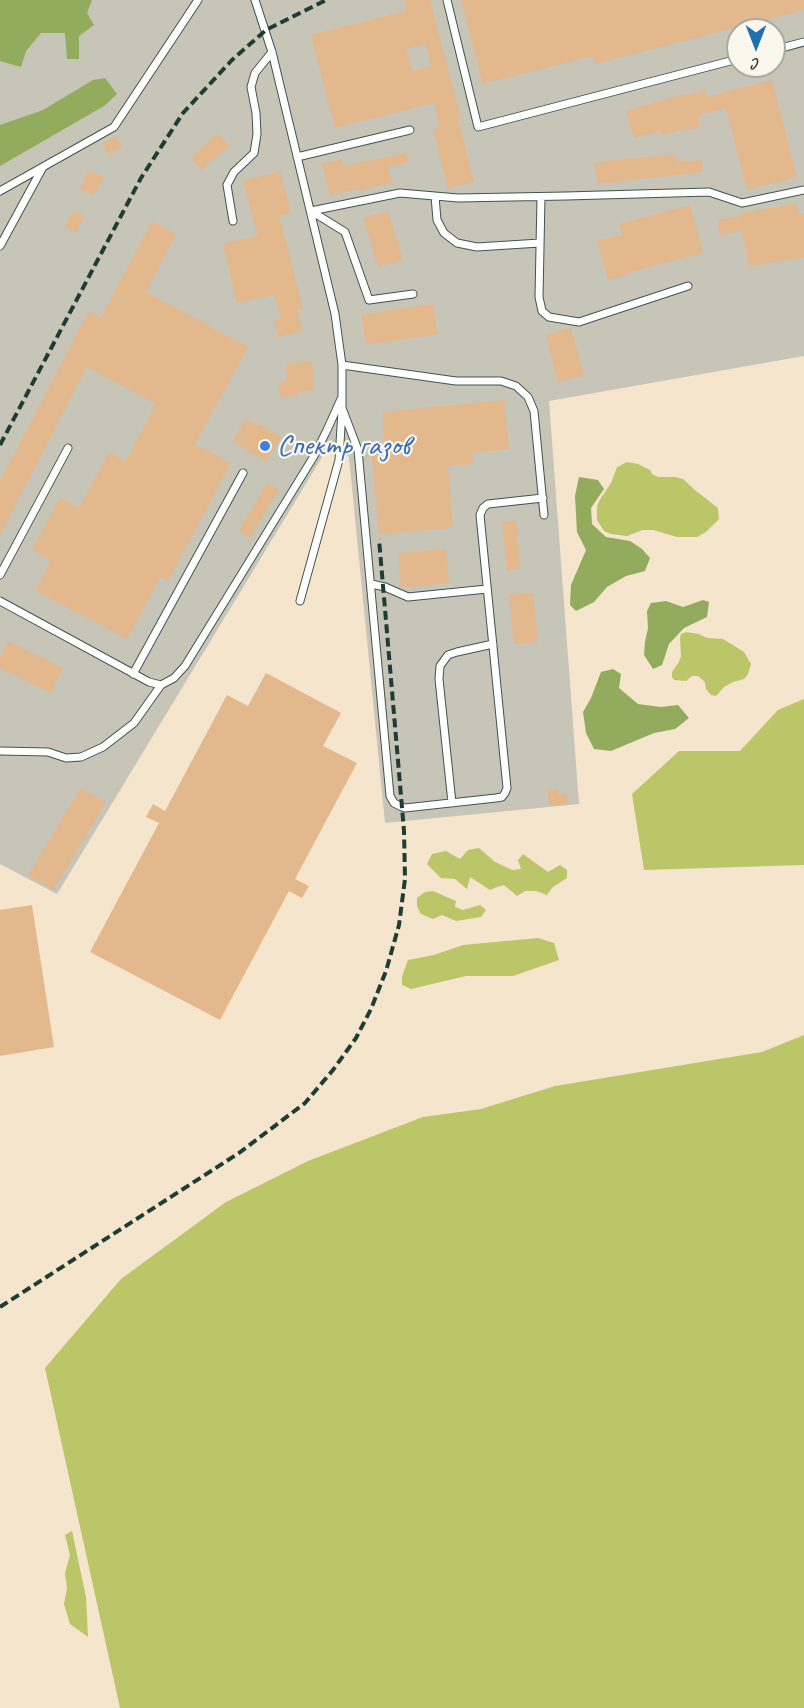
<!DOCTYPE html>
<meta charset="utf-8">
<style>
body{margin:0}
#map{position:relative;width:804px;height:1708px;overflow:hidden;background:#f5e5cd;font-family:Caveat,sans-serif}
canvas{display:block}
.north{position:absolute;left:726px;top:18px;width:60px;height:60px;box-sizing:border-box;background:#fbf7ec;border:2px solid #a3ada2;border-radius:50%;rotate:180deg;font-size:16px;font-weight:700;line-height:24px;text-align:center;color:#1f3d34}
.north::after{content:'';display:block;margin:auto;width:21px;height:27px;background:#1f6fb2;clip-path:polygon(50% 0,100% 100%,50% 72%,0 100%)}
</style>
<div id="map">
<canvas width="804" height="1708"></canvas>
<div class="north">С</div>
</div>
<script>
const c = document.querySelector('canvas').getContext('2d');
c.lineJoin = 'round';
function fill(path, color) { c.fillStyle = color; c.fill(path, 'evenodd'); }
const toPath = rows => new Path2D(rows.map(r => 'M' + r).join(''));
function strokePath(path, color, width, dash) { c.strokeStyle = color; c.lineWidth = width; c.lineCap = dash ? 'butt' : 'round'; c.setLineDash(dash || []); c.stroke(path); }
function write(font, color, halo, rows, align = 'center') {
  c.font = font + ' Caveat,sans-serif'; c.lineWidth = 4.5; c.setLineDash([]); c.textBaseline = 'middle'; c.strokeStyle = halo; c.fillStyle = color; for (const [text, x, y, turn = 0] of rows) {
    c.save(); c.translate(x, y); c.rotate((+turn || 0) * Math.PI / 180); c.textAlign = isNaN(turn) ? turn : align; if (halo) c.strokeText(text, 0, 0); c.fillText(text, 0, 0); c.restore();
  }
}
fill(toPath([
 [0,0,804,0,804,356,549,401,579,804,385,823,349,457,330,444,57,894,0,864],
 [738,30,774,30,774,66,738,66]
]), '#c6c5b8');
fill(toPath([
 [627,462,638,464,650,470,653,475,659,477,675,477,683,479,696,491,718,508,719,519,706,532,697,537,677,537,653,530,643,530,627,536,611,534,604,531,597,520,597,507,599,501,611,483,617,467],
 [686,632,699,634,707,638,723,639,744,652,751,664,748,674,744,679,733,682,724,687,716,696,711,695,706,689,705,682,698,676,692,676,686,681,674,680,672,677,672,672,679,662,681,656,680,638,681,634],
 [804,699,804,865,644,870,632,794,679,751,740,751,778,710],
 [479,848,495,862,512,870,521,869,518,860,523,854,548,872,560,865,567,870,567,878,553,887,547,895,536,891,525,891,517,896,504,885,497,887,490,890,470,877,467,889,455,879,441,878,427,864,432,854,446,851,460,859,468,850],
 [433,891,456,901,455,907,463,910,480,905,486,910,481,917,456,921,442,915,433,919,421,914,417,906,417,898,425,892],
 [538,938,554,943,559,960,513,976,466,976,411,989,402,985,402,976,408,960,434,955,463,945],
 [804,1035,804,1708,120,1708,45,1368,121,1279,226,1202,308,1161,423,1117,481,1109,555,1086,762,1052],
 [72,1531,86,1597,88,1637,70,1624,64,1604,67,1588,65,1573,70,1555,65,1535]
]), '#bac668');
fill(toPath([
 [0,0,92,0,87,13,94,25,79,36,79,59,67,59,65,33,41,33,26,51,21,67,0,61],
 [105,78,117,94,104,106,0,166,0,125,43,110,93,80],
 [579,477,598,480,604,489,591,508,592,524,606,537,630,541,642,549,650,558,645,571,626,576,607,587,594,602,576,611,570,605,571,585,586,550,577,532,575,496],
 [703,600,709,602,707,617,684,628,669,644,662,665,653,669,644,655,645,642,648,628,647,611,651,603,666,601,683,607],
 [613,669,621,674,619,688,638,704,661,707,678,705,689,718,675,729,654,733,611,751,594,749,586,733,583,712,591,698,601,672]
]), '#93ab5c');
fill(toPath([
 [404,0,430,0,461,119,458,119,474,182,448,189,433,129,440,128,434,103,335,128,311,35,406,11],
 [426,44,431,66,412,71,406,49],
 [461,0,804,0,804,10,595,64,593,56,483,84],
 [772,80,797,177,747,190,726,108,700,115,700,117,698,117,700,127,686,131,685,129,662,135,660,131,634,138,626,111,688,93,688,95,705,90,707,97],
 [217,133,229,145,202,170,191,158],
 [115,136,122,147,109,155,102,144],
 [406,153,409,162,388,167,392,183,357,191,356,189,330,195,322,164,341,159,343,166],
 [676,154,677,162,702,160,703,172,598,184,594,164,605,161],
 [89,170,104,177,94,196,79,189],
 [280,171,291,212,279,216,303,308,297,310,303,331,278,337,274,321,281,319,274,295,237,303,223,244,258,236,243,181],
 [796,203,798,214,804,213,804,257,749,267,742,231,720,235,717,220,740,217,739,214],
 [690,205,703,253,627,273,627,275,608,280,597,241,622,235,619,224],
 [74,210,85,216,76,233,64,227],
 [388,211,403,260,378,267,363,218],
 [152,221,176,234,146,292,248,347,195,444,231,463,168,581,160,577,127,639,36,591,51,560,32,550,60,498,79,508,109,452,126,461,156,404,87,367,0,535,0,481,89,311,101,318],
 [433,304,438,334,366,345,361,315],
 [571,328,584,376,558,382,546,335],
 [312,361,314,390,297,392,297,396,280,398,279,382,287,381,286,364],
 [504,400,509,449,472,453,473,464,448,466,453,528,379,534,371,451,385,450,382,412],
 [246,419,258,426,259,424,281,437,266,462,232,441],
 [267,483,279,489,250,538,239,531],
 [516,520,520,569,507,571,502,522],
 [446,549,449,583,401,588,398,553],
 [533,593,538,642,514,644,509,595],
 [8,641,63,668,51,693,0,668,0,657],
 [266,673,341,713,323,746,357,763,295,879,309,886,302,898,289,891,220,1020,90,952,159,823,146,817,153,804,165,811,227,695,248,706],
 [81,788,106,803,53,890,28,875],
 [558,789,559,795,567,794,568,804,549,806,547,790],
 [32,905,54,1047,0,1056,0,910]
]), '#e4b88d');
const service = toPath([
 [255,0,272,52,335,314,342,365,456,381,501,381,516,386,528,397,534,411,544,515],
 [447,0,478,127,738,59],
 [774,50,804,42],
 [297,157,410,130],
 [0,191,114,127,198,0],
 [435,196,437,220,444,233,457,243,477,247,540,243],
 [541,197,539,297,542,311,549,317,579,322,688,286],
 [311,211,400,193,458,198,566,196,709,192,742,203,804,190],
 [311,211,345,232,369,300,413,294],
 [233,221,227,185,234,172,254,153,257,134,256,113,251,87,255,73,272,52],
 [0,246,43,167],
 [342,365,342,408,358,450,390,796,394,803,402,807,405,808,496,798,502,797,505,793,507,788,480,515,483,508,488,504,543,498],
 [0,575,68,448],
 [371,584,385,587,408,597,487,589],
 [0,601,149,682,161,685,174,678,185,666,314,456,327,430,341,399],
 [300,601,339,460,342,410],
 [133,674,243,473],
 [0,751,48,752,66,758,81,757,103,747,134,723,161,685],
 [452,803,439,679,440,666,448,655,457,652,493,644]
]);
strokePath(service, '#3f564b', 9);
strokePath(service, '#fff', 7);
strokePath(toPath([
 [0,445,141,178,183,113,232,60,266,30,326,0],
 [0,1307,239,1153,305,1103,333,1070,356,1038,371,1009,386,971,399,925,405,879,404,831,379,539]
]), '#1f3d34', 4, [9, 4.5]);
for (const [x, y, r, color] of [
 [265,446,6,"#3f7fe0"]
]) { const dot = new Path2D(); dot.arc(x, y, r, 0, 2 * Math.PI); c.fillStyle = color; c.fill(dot); strokePath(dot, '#fbf7ec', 2); }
write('30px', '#366cbe', '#fbf7ec', [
 ["Спектр газов",277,446]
], 'left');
</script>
